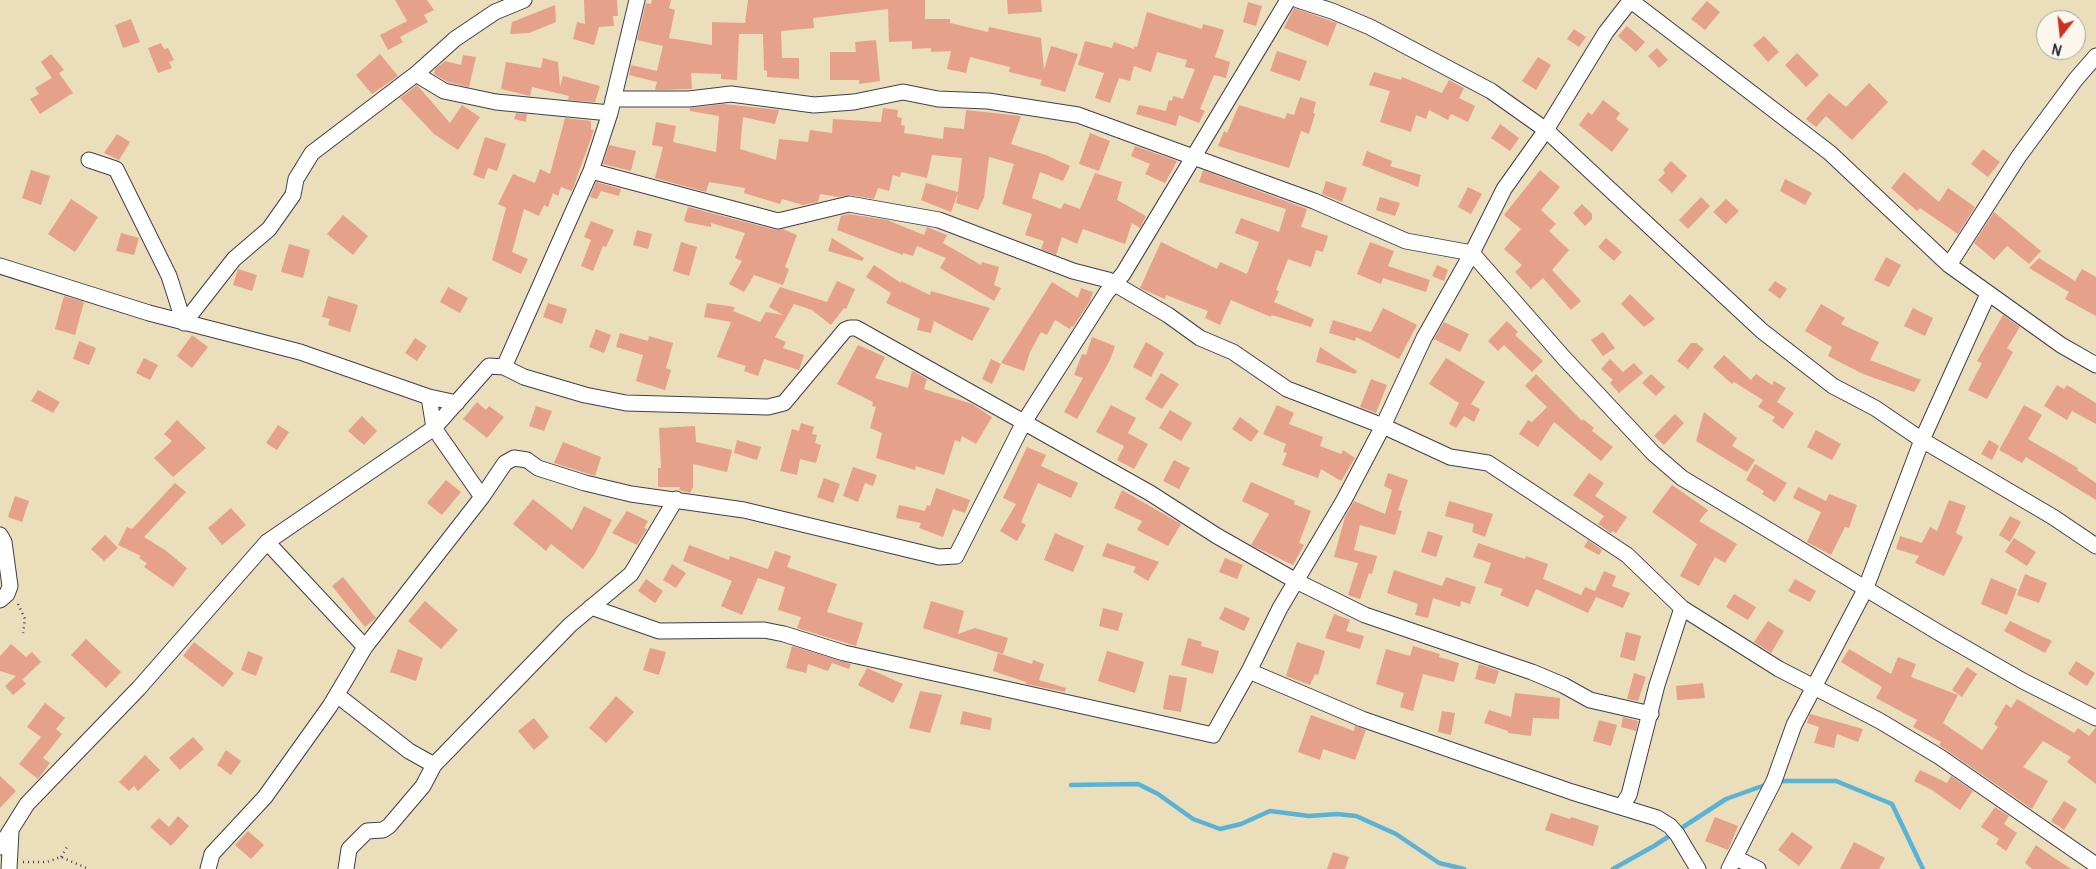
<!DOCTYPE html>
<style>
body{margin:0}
#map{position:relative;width:2096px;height:869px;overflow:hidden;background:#ebdeba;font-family:Pangolin,sans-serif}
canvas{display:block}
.north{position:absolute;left:2036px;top:10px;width:50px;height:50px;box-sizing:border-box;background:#fbf7ec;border:1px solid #a4a2a5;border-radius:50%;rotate:196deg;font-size:14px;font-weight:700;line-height:20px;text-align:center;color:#22223b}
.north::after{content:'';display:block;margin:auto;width:18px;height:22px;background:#c8321e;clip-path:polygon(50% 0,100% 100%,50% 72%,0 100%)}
</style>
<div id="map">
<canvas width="2096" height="869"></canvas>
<div class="north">N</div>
</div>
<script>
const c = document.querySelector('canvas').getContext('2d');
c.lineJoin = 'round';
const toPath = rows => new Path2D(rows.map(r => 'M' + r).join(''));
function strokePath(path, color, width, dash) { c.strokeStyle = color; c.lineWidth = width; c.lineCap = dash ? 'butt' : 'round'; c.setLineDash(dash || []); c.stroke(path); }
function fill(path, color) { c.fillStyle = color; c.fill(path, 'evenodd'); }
strokePath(toPath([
 [1776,781,1836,781,1892,804,1923,869],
 [1071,785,1138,784,1158,794,1193,819,1220,829,1241,824,1270,811,1309,816,1337,814,1356,816,1396,834,1439,863,1464,869],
 [1613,869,1654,846,1726,799,1768,784]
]), '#59b3d6', 4.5);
fill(toPath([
 [395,0,427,0,434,10,424,15,428,22,400,37,403,42,388,50,380,35,407,21],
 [584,0,617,0,618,16,613,16,614,26,599,27,594,45,573,39,577,22,585,24],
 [652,0,671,0,669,8,675,10,669,38,712,45,712,22,745,23,748,0,925,0,925,19,950,19,950,23,988,32,989,27,1041,38,1044,70,1051,46,1078,54,1065,92,1040,85,1042,80,1009,72,1010,67,970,57,966,73,947,69,951,51,931,52,931,48,912,49,912,41,889,42,888,9,813,18,814,28,781,31,782,58,799,58,799,79,767,77,767,71,764,70,763,34,739,34,737,80,721,79,721,74,691,73,692,89,657,90,655,89,657,82,629,75,631,65,657,71,663,46,637,40,646,3,651,4],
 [1007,0,1041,0,1042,12,1008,14],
 [1707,1,1720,12,1705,30,1691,19],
 [1248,2,1262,6,1256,26,1243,22],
 [555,5,556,22,529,33,510,34,512,22],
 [1294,8,1337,23,1328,46,1284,28],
 [1147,12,1202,29,1203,24,1224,30,1215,57,1230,62,1226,78,1214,75,1200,109,1205,111,1199,123,1179,115,1176,126,1136,114,1139,105,1166,111,1169,100,1172,101,1173,96,1183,99,1195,69,1185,67,1187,60,1157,52,1151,72,1134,66,1130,81,1119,78,1110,103,1095,98,1104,73,1078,65,1085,41,1112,48,1114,42,1134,49,1134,46,1137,47],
 [131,19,140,42,123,48,115,25],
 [1627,26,1645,42,1636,52,1618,36],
 [1574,29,1586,37,1579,47,1567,39],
 [1764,36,1779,52,1768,62,1753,45],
 [876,40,880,81,859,84,859,80,830,80,830,52,856,52,855,42],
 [161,43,164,49,168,48,174,60,169,62,172,68,158,73,148,48],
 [1657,48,1668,60,1659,68,1648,56],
 [1277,51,1307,61,1300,81,1270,71],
 [1797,53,1819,75,1806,87,1785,65],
 [51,54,64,70,59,73,73,93,40,114,30,99,39,94,35,88,52,78,41,62],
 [380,54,398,76,372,94,356,75],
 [463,55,476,57,469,87,448,82,434,74,435,69,445,61,461,65],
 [1538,57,1551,65,1536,90,1522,81],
 [543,58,558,62,560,87,563,76,600,86,595,102,568,100,569,96,532,87,530,96,501,89,506,62,541,68],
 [1374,72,1401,80,1402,77,1442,93,1449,80,1464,88,1459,98,1475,106,1468,122,1451,114,1448,120,1429,110,1426,119,1416,115,1411,132,1380,122,1390,91,1369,85],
 [1869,83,1888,102,1852,140,1826,116,1816,127,1806,119,1829,93,1846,107],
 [417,85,450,123,462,105,480,117,458,150,434,134,400,98],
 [1300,97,1316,102,1313,113,1315,114,1309,134,1301,131,1289,168,1218,146,1224,131,1227,133,1239,105,1285,119,1287,113,1294,115],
 [1603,100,1620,113,1616,119,1629,129,1612,152,1579,125,1588,112,1592,115],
 [724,104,779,110,775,124,743,117,740,149,776,160,779,139,808,142,810,130,832,133,833,119,881,122,883,108,898,110,897,117,902,118,901,125,905,126,904,133,943,139,944,127,964,129,966,110,1021,116,1011,144,1046,155,1070,166,1063,181,1040,172,1032,198,1061,209,1064,203,1080,209,1095,173,1122,182,1117,200,1146,216,1140,228,1132,223,1125,244,1083,229,1077,244,1062,237,1056,255,1041,249,1044,241,1025,235,1032,214,1002,204,1014,164,989,157,984,198,978,210,956,203,958,193,951,212,921,200,926,183,958,192,962,158,932,155,927,178,901,172,900,177,893,175,889,191,878,188,874,199,850,195,838,197,820,194,818,202,803,205,782,199,780,204,744,193,745,188,709,182,706,192,655,178,663,147,652,145,656,122,676,126,673,142,716,152,719,116,690,111,690,108],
 [516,113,527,114,526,122,514,119],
 [565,118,591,121,591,130,594,130,572,191,561,187,558,196,553,193,548,207,544,205,539,216,524,209,512,252,528,259,521,274,492,260,506,208,498,204,513,174,535,183,540,169,550,174],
 [1500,124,1519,138,1510,151,1491,138],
 [1090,133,1110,141,1099,171,1079,164],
 [117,134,130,142,119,160,104,153],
 [485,137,506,144,497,171,488,168,484,179,473,175],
 [609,145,636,151,631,171,603,164],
 [1135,146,1177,161,1165,183,1145,174,1150,164,1131,156],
 [1983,149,2000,162,1988,177,1971,164],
 [1367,151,1392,161,1390,166,1421,175,1418,187,1362,165],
 [1671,161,1687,176,1672,193,1658,180,1665,173,1663,170],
 [31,170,50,176,41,205,22,198],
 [1203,170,1307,209,1301,227,1328,236,1323,252,1316,250,1311,267,1288,259,1276,290,1279,291,1274,302,1314,319,1311,327,1272,315,1271,317,1231,300,1220,325,1205,318,1208,311,1166,295,1165,299,1140,288,1161,242,1217,269,1220,262,1247,274,1259,242,1235,233,1241,218,1279,232,1286,209,1199,182],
 [1540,170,1560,187,1541,210,1556,224,1549,231,1569,250,1552,270,1581,301,1571,310,1543,278,1531,289,1515,272,1522,265,1504,249,1521,229,1504,215],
 [1904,172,1939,202,1948,188,1975,207,1958,234,1920,208,1917,211,1891,188],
 [1785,179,1812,193,1805,205,1780,191],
 [1326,181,1347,188,1342,202,1322,194],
 [596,182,621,189,619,196,601,191,597,199,590,197],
 [1468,187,1482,194,1471,214,1458,207],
 [1380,197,1400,203,1395,216,1376,210],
 [1701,197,1710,206,1688,229,1679,220],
 [71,199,98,217,75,252,48,234],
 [1726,199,1739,211,1726,224,1713,212],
 [1582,204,1592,214,1592,219,1585,226,1573,213],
 [688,207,776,230,783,229,797,235,785,267,789,269,783,285,754,275,744,292,729,284,742,261,735,258,745,233,711,223,711,227,686,222,684,220],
 [1994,212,2041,251,2029,264,2007,246,1994,260,1974,243],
 [849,214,887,220,924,235,927,227,947,235,943,243,981,265,982,262,999,267,994,285,1001,288,994,301,940,268,946,258,917,246,913,256,903,253,903,255,837,230,841,216],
 [343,215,368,236,353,255,327,234],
 [591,221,614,230,606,247,603,246,593,271,581,266,591,240,584,237],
 [637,230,652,234,648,249,633,245],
 [121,233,139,238,134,255,116,251],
 [832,238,864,258,862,261,828,251],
 [1606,238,1622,252,1614,261,1598,247],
 [681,242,697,247,689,276,673,271],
 [1370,242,1394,251,1388,266,1430,280,1426,292,1383,278,1381,284,1357,274],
 [289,244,310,250,303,278,281,272],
 [1886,257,1901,265,1889,287,1874,280],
 [2039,258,2075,281,2082,269,2096,277,2096,316,2065,299,2069,292,2029,268],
 [874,265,901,283,901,281,930,295,931,291,990,308,972,341,934,321,931,333,917,330,920,319,886,303,891,293,866,277],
 [1437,265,1448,270,1444,281,1432,276],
 [238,269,257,275,252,291,233,285],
 [837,281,855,289,846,309,844,308,831,325,812,310,794,304,775,337,786,342,783,348,804,355,799,370,764,359,758,376,744,371,746,366,717,357,731,322,704,317,707,303,735,307,733,311,760,322,766,312,783,315,769,307,780,287,827,302],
 [1775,281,1787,289,1780,299,1768,290],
 [1052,282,1078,298,1081,288,1093,292,1090,301,1073,327,1071,326,1070,329,1055,320,1047,335,1041,332,1030,352,1024,371,1001,363],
 [448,287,468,298,460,313,440,302],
 [1630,294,1655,319,1644,327,1621,304],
 [64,296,84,302,75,335,55,329],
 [328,296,358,305,350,332,328,325,330,319,322,317],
 [548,303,567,309,562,324,543,317],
 [1821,304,1845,318,1841,324,1879,342,1870,360,1921,380,1914,392,1863,374,1828,356,1832,347,1805,331],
 [1383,308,1417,325,1399,359,1356,337,1355,341,1329,333,1333,320,1371,332],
 [1913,308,1933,318,1925,336,1904,326],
 [2003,315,2020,327,2007,348,2013,352,1987,399,1968,390,1982,363,1977,361],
 [1507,321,1518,332,1515,335,1543,361,1532,372,1504,345,1498,351,1488,341],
 [1444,322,1469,334,1460,352,1434,339],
 [596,329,611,335,604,353,589,347],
 [1603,332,1615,348,1603,356,1591,340],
 [620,333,648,341,649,336,673,343,666,368,671,370,665,390,636,381,643,355,616,347],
 [192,335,208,347,192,368,177,356],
 [1092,337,1115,346,1110,360,1077,419,1064,412,1083,378,1074,375,1082,354,1086,355],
 [415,338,427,346,417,361,405,353],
 [79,341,96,348,89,365,73,359],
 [1146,342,1164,353,1151,377,1133,367],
 [1691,343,1696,343,1704,349,1688,369,1677,361],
 [858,345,885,357,875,378,908,388,912,371,915,372,927,379,924,389,972,404,992,417,976,444,962,436,960,442,955,440,944,475,916,466,915,470,876,458,882,433,870,428,876,407,872,406,873,402,837,384],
 [1320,347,1357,371,1355,374,1316,362],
 [1724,355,1751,380,1756,374,1772,385,1774,381,1786,388,1777,402,1794,413,1783,429,1772,421,1775,417,1758,407,1763,400,1734,382,1732,384,1713,367],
 [144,358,158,365,150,380,136,373],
 [1446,358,1485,382,1471,404,1480,409,1474,422,1464,416,1456,428,1449,424,1459,403,1429,384],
 [991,359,1001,364,992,384,982,379],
 [1610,359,1623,372,1634,363,1643,373,1619,393,1610,383,1613,380,1601,369],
 [1161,373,1179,384,1162,409,1145,399],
 [1536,374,1582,421,1583,419,1594,428,1592,431,1613,447,1601,461,1554,422,1538,447,1519,434,1528,420,1532,422,1547,407,1525,386],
 [1651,374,1665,387,1656,396,1642,383],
 [1371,379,1387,385,1376,413,1360,407],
 [2057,385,2064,389,2067,385,2096,403,2096,424,2072,411,2067,420,2044,406],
 [38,390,60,402,53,413,31,401],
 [477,402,486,410,489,406,504,417,487,438,463,419],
 [1111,405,1136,418,1128,433,1148,444,1134,469,1117,460,1124,446,1096,432],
 [1277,405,1294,413,1289,424,1323,437,1320,446,1341,454,1343,450,1355,458,1341,481,1321,469,1318,478,1282,465,1287,453,1283,452,1286,444,1263,434],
 [2024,405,2042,415,2028,439,2078,468,2077,470,2096,483,2096,500,2026,457,2022,463,1999,450],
 [536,406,552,411,544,431,529,426],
 [1170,410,1192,423,1181,441,1159,428],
 [1704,412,1737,438,1732,446,1755,460,1747,472,1696,441],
 [1675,414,1684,423,1664,445,1654,436],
 [362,416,377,431,364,445,348,431],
 [1240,417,1259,431,1251,442,1232,429],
 [177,420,206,448,173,477,154,458,172,441,164,434],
 [801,423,814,427,812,434,817,435,815,443,821,445,816,463,800,459,797,475,780,471,792,429,799,431],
 [278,425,289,432,277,450,266,443],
 [695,426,696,442,732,450,727,472,693,464,693,487,690,493,679,490,680,487,658,487,658,468,661,468,659,428],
 [1816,430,1841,444,1832,460,1807,447],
 [737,440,761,447,757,460,734,453],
 [1989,440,1999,446,1992,460,1981,454],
 [563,442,601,457,595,476,554,463],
 [1027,447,1046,455,1041,466,1078,483,1071,498,1038,483,1021,522,1026,525,1017,541,1000,531,1016,504,1003,498],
 [1174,460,1190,468,1179,489,1163,481],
 [1755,464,1787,483,1775,502,1762,494,1764,491,1746,480],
 [853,467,877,475,873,486,865,483,858,502,843,496],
 [1388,473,1408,480,1398,510,1402,511,1395,535,1360,525,1354,550,1377,556,1372,574,1369,573,1360,599,1348,595,1358,563,1334,557,1345,517,1354,501,1385,514,1392,490,1384,486],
 [1589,473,1604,483,1595,496,1627,517,1616,533,1613,531,1611,533,1598,524,1604,516,1573,495],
 [824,478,840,484,833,503,817,497],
 [446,480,461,492,442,515,427,503],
 [1251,482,1295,501,1294,504,1311,511,1299,543,1304,545,1293,565,1251,545,1269,514,1242,501],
 [175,483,186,492,144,537,165,550,187,568,173,587,144,567,147,563,139,558,141,556,118,545,127,527,132,529],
 [1672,485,1708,510,1699,521,1737,544,1725,563,1715,557,1699,586,1680,576,1697,544,1652,512],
 [1798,487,1826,501,1829,494,1857,505,1849,528,1845,527,1831,555,1807,542,1821,512,1793,498],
 [936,488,970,500,965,513,953,509,943,537,919,528,921,523,896,518,899,505,925,511,927,505,930,506],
 [1122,490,1181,524,1168,546,1137,530,1142,521,1114,508],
 [15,496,29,501,22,522,8,517],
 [533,499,572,530,584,506,612,520,594,555,583,569,551,544,546,551,513,524],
 [1949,500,1966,506,1956,533,1963,537,1944,576,1915,563,1919,556,1896,549,1900,536,1922,543,1930,527,1937,531],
 [1449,501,1493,514,1485,537,1472,532,1474,524,1445,516],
 [231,508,246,525,222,545,208,528],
 [627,511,648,521,644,528,647,529,637,545,612,533],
 [2010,516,2021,522,2010,542,1999,535],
 [1428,531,1443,536,1436,557,1421,552],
 [1055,533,1084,546,1073,572,1044,560],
 [105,535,118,548,104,561,91,549],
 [2014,538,2036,552,2027,566,2005,552],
 [1588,540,1602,550,1599,555,1584,547],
 [1107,543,1159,562,1148,581,1133,572,1136,567,1102,556],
 [1478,543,1525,559,1526,556,1548,564,1543,579,1581,595,1585,587,1595,591,1604,571,1616,576,1612,586,1630,593,1623,608,1596,597,1588,613,1536,589,1528,607,1500,595,1503,589,1484,583,1491,563,1473,557],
 [689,545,729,560,730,556,768,569,775,551,791,556,787,567,837,584,827,612,863,623,856,646,797,628,801,617,778,610,785,587,758,578,742,615,721,606,732,581,683,561],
 [1225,558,1243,565,1237,579,1219,572],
 [672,564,686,573,676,588,663,580],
 [1394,570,1442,586,1446,577,1476,587,1470,604,1461,601,1460,607,1433,598,1428,618,1415,615,1418,604,1387,593],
 [2025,574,2047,583,2039,603,2017,595],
 [343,577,376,618,365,627,332,586],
 [1991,578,2017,589,2007,615,1981,604],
 [646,579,663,591,655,603,638,591],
 [1795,579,1816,591,1810,602,1788,591],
 [1734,594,1756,607,1748,620,1726,607],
 [425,601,458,630,441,649,408,621],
 [931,601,964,611,958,634,975,628,1008,638,1003,654,923,628],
 [1225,607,1250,618,1244,631,1219,619],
 [1103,608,1123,613,1118,631,1099,626],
 [1334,614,1350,620,1346,631,1364,636,1360,649,1325,638],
 [1768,621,1784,631,1771,653,1754,642],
 [2010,621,2052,641,2045,653,2004,631],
 [1626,632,1641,636,1635,661,1620,657],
 [1188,638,1202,642,1201,646,1219,651,1213,674,1181,665],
 [86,639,121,672,106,688,71,655],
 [194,642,234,673,223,687,183,656],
 [1297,642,1325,651,1318,675,1315,674,1310,685,1286,676],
 [11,644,26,657,32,652,41,662,23,679,21,678,26,684,13,695,5,686,16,676,0,671,0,656],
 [792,646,851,664,849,669,832,663,828,671,808,664,806,673,786,668],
 [1413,646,1440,654,1439,657,1459,663,1454,682,1423,674,1413,711,1400,707,1404,693,1376,684,1386,649,1410,656],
 [650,648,666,652,659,675,643,670],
 [398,649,423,658,416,681,390,672],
 [1849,649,1891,674,1898,657,1916,664,1911,677,1958,695,1943,723,1982,750,1998,727,1994,724,2006,704,2011,708,2017,699,2074,733,2078,728,2089,736,2096,727,2096,784,2067,762,2071,757,2043,741,2023,767,2048,781,2032,809,1939,745,1941,742,1913,727,1917,720,1876,698,1882,687,1841,662],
 [248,651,263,657,256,676,241,670],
 [1107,651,1144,662,1135,693,1098,681],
 [998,653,1032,664,1033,660,1044,664,1039,680,1066,688,1065,692,1026,684,1026,682,993,671],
 [2076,661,2095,673,2087,686,2068,674],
 [1479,664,1499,671,1495,684,1475,679],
 [1967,667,1977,674,1962,697,1952,690],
 [867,668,903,684,893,703,858,685],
 [1634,673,1646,677,1638,701,1627,699],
 [1169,675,1187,678,1181,712,1163,709],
 [1703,683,1705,698,1677,700,1676,686],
 [920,691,942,695,930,733,909,728],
 [1515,693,1560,698,1559,719,1533,718,1531,736,1508,733,1508,731,1484,723,1489,710,1511,717],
 [616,696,634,712,606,743,589,728],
 [45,703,65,718,56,729,62,734,43,758,50,763,38,779,19,764,41,737,27,727],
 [963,711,992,718,990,730,960,724],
 [1442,711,1455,713,1451,735,1438,732],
 [1810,714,1863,729,1858,742,1837,734,1834,748,1814,743,1819,727,1807,723],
 [1311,715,1354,731,1355,726,1366,730,1355,760,1323,749,1320,760,1298,752],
 [1623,717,1638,721,1636,731,1621,727],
 [534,718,549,737,534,750,518,731],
 [1599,720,1617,725,1611,746,1593,741],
 [193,737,204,749,180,770,169,758],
 [226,750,241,761,231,775,217,765],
 [145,755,160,770,138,791,134,786,129,791,119,782],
 [1920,770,1947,783,1951,776,1973,791,1960,810,1932,790,1914,781],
 [0,776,16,791,0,808],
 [2064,801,2077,809,2064,830,2051,821],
 [1995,807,2009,816,2004,824,2017,833,2006,851,1996,844,1999,839,1981,827],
 [1551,813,1570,819,1571,817,1599,826,1593,846,1545,830],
 [178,816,189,826,171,846,150,827,159,818,169,827],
 [1715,817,1738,826,1728,850,1705,841],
 [248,831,264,845,251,859,235,845],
 [1792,832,1813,847,1799,866,1778,850],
 [1854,842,1885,858,1879,869,1840,869],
 [2036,845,2047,853,2071,869,2032,869,2025,863],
 [1333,852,1349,857,1345,869,1327,869]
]), '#e6a18a');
const minor = toPath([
 [1298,0,1332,11,1370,27,1491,91,1546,130,1762,331,1833,386,1875,408,1922,440,2053,517,2096,546],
 [1630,0,1830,153,1949,265,2061,345,2096,365],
 [416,74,444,91,496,102,610,113],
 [613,99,689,99,731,94,814,105,854,102,903,92,938,99,988,101,1078,115,1314,201,1406,241,1472,253,1564,358,1653,453,1682,478,1941,634,2023,681,2096,718],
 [89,160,116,169,169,276,184,323],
 [591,171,778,221,849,204,939,220,1073,271,1108,280,1168,315,1200,338,1233,352,1287,389,1383,426,1450,457,1488,463,1627,555,1682,608,1779,669,1880,721,1940,757,2096,865],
 [1949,265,2019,156,2076,79,2096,56],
 [0,266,149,313,300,352,429,397,457,403],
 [184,323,234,259,269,229,293,195,296,179,312,153,416,74,455,39,495,12,524,0],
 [504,367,591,171,610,113,637,0],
 [429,397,434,428,482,497],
 [0,535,4,542,10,586,7,594,0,600],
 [267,542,365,647],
 [591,607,659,631,764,630,784,634,844,653,1213,735,1249,671,1280,608,1344,500,1383,426,1424,338,1472,253,1504,189,1546,130,1606,32,1631,0],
 [1249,671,1362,719,1572,792,1657,818,1670,826,1677,834,1698,869],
 [337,695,409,751,434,765,570,625,631,574,676,499],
 [1621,807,1629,795,1657,685,1682,608],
 [0,847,27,804,139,688,267,542,434,428,489,366,504,367,524,377,585,395,626,403,768,407,784,403,845,330,850,328,856,328,1150,493,1217,536,1296,581,1365,615,1532,672,1563,685,1590,700,1651,714],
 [1736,858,1758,869],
 [9,869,11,831],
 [208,869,212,854,265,797,330,706,365,647,482,497,505,463,514,458,527,460,538,468,585,483,631,494,744,510,939,557,956,556,1024,422,1107,292,1123,274,1288,0],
 [346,869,349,849,367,831,383,830,389,826,423,786,434,765],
 [1729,869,1774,781,1794,725,1865,590,1922,440,1988,294]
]);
strokePath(minor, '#403e4e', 17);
strokePath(toPath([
 [18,604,25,619,23,633],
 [61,857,67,847],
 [23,862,47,862,61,857,89,869]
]), '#403e4e', 2.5, [1, 4]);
strokePath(minor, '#fff', 15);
</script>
